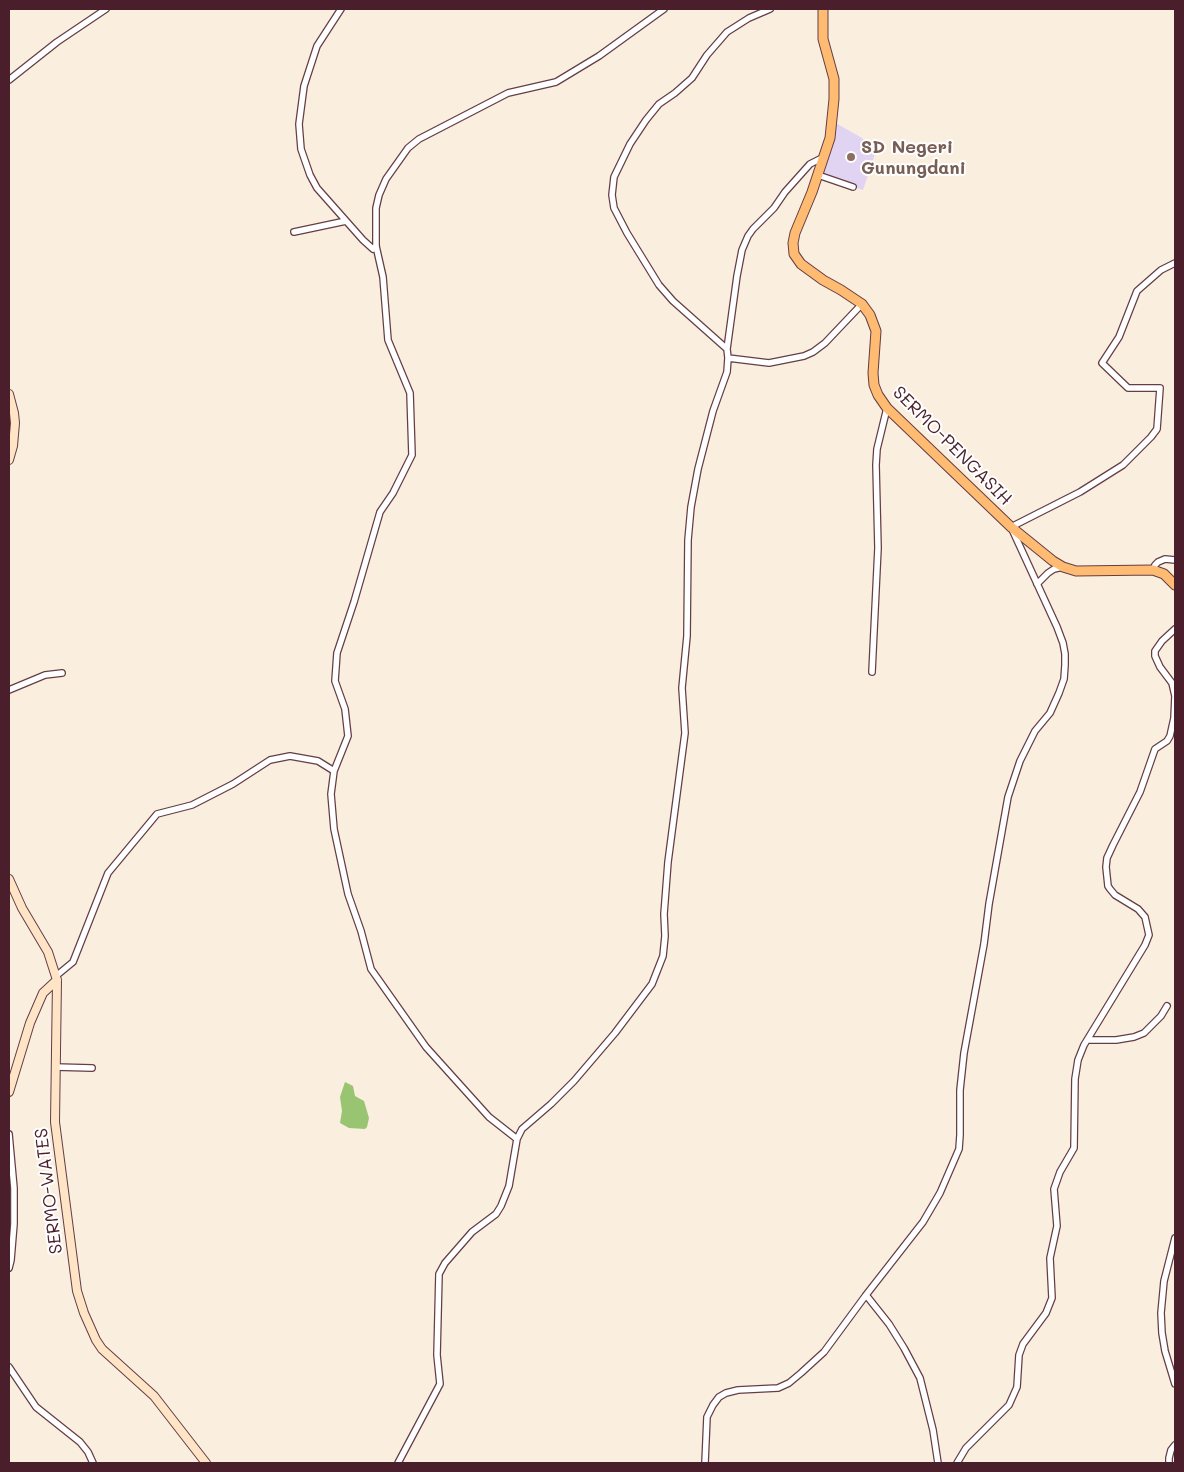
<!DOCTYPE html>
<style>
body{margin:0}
#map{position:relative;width:1184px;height:1472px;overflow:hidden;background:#faeedf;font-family:Mali,sans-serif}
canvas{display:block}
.frame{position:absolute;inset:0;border:10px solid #4a1f2b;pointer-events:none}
</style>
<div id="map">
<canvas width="1184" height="1472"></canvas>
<div class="frame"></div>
</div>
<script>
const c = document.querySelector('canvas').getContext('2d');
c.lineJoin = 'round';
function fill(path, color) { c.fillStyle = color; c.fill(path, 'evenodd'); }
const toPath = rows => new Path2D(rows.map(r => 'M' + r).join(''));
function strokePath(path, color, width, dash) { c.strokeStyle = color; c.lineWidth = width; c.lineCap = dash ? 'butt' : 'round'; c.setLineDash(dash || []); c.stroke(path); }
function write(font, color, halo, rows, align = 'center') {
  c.font = font + ' Mali,sans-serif'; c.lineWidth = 4; c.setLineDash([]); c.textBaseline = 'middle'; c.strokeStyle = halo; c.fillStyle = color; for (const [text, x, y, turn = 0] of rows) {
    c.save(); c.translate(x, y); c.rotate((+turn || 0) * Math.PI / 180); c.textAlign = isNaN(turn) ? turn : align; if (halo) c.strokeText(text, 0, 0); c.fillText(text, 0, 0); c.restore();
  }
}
fill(toPath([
 [834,122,862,138,876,151,863,190,823,176,830,146]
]), '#e1d4f3');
fill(toPath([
 [345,1082,353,1086,355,1096,364,1101,369,1118,367,1127,365,1129,349,1128,340,1123,342,1111,340,1097]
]), '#99c572');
const street = toPath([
 [341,9,317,46,304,86,299,124,301,149,310,175,317,188,363,240,373,249,376,246],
 [9,80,57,42,106,9],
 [818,175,853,187],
 [294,232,346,221],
 [727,349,737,276,742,250,748,236,753,229,774,208,785,192,810,164,824,157],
 [728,358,727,349,673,301,659,285,627,233,614,208,612,195,614,177,630,144,646,120,659,104,675,93,692,78,707,55,727,32,749,18,770,9],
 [1153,570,1155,565,1158,562,1165,559,1175,560],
 [1037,584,1048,573,1054,569,1063,567],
 [872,672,878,548,876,465,877,449,887,408],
 [9,690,45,675,62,673],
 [56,976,73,962,108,873,157,814,192,805,233,784,270,760,290,756,318,761,334,771],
 [1088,1040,1116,1040,1134,1037,1144,1033,1161,1016,1167,1006],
 [55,1067,92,1068],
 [9,1134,14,1188,14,1224,11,1260,9,1268],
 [517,1139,489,1117,426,1047,371,969,361,931,348,894,334,829,331,794,334,771,348,736,345,709,335,681,337,653,354,602,380,512,393,493,412,455,410,393,388,340,383,277,376,246,376,208,379,195,386,179,408,148,419,139,508,93,556,82,599,56,664,9],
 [1175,1238,1164,1281,1161,1313,1162,1333,1165,1351,1175,1384],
 [866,1295,889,1324,904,1348,920,1378,933,1430,938,1463],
 [9,1367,36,1407,80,1442,88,1452,93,1463],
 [398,1463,440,1384,437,1355,439,1274,445,1263,472,1232,496,1214,501,1206,509,1186,517,1139,522,1129,551,1104,574,1081,615,1033,652,984,663,956,665,936,664,914,668,862,685,733,682,688,687,636,688,540,691,507,698,469,713,411,727,372,728,358,769,363,804,356,813,352,825,343,862,304],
 [705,1463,707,1417,713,1405,719,1397,726,1393,738,1390,778,1388,789,1383,801,1373,824,1352,866,1295,923,1222,940,1193,959,1149,960,1135,960,1090,964,1053,984,944,989,904,1008,797,1020,761,1035,731,1050,713,1059,693,1064,679,1065,665,1065,654,1063,643,1057,627,1011,527,1080,492,1123,465,1151,437,1157,429,1160,388,1128,388,1102,363,1119,337,1137,291,1161,270,1175,263],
 [957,1463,966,1448,1009,1405,1017,1387,1019,1355,1023,1344,1046,1313,1052,1298,1050,1258,1057,1226,1054,1189,1060,1172,1074,1148,1075,1079,1078,1060,1084,1045,1145,945,1149,935,1145,917,1138,909,1115,895,1110,889,1108,886,1106,867,1107,858,1113,845,1140,792,1155,749,1167,741,1170,736,1174,718,1175,696,1172,683,1160,667,1155,656,1155,651,1162,641,1175,629],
 [1169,1463,1169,1458,1171,1450,1175,1445]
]);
const secondary = toPath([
 [9,394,14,413,15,423,13,446,9,460],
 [9,879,22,908,48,952,57,980,55,1122,77,1291,84,1313,96,1340,102,1349,154,1396,206,1463],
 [9,1092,30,1023,43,993,57,980]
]);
const primary = toPath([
 [823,9,823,39,834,79,834,99,830,138,812,192,795,233,793,243,794,254,801,264,823,280,841,290,862,304,870,315,876,331,873,373,874,385,878,395,887,408,1011,527,1053,561,1063,567,1076,571,1153,570,1164,574,1175,585]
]);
strokePath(street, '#643e46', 8);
strokePath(secondary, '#643e46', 10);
strokePath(primary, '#643e46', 11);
strokePath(street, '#fff', 5.5);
strokePath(secondary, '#ffe4c6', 8);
strokePath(primary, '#ffbb71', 9);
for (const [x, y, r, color] of [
 [851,157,5,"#8d6e63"]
]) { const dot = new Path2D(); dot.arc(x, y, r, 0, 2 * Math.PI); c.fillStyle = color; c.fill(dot); strokePath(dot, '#fff', 2); }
write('bold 18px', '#785e54', '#fff', [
 ["SD Negeri",861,147],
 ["Gunungdani",861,168]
], 'left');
write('18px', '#4a1f2b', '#fff', [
 ["SERMO-PENGASIH",952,446,45],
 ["SERMO-WATES",49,1191,-97]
]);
</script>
